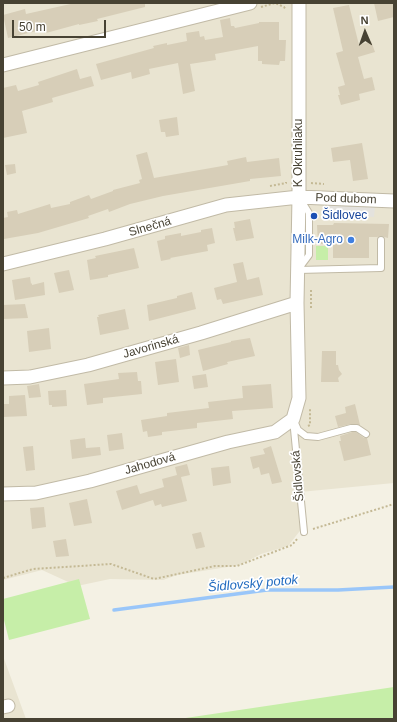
<!DOCTYPE html>
<meta charset="utf-8">
<style>
body{margin:0}
#map{position:relative;width:397px;height:722px;overflow:hidden;background:#f4f1e4;font-family:Helvetica,sans-serif}
canvas{display:block}
.frame{position:absolute;inset:0;border:4px solid #474233;pointer-events:none}
.north{position:absolute;left:345px;top:12px;width:40px;height:40px;-webkit-text-stroke:3px #fff;paint-order:stroke;rotate:358deg;font-size:11px;font-weight:700;line-height:16px;text-align:center;color:#474233}
.north::after{content:'';display:block;margin:auto;width:14px;height:18px;background:#474233;clip-path:polygon(50% 0,100% 100%,50% 72%,0 100%)}
.scale{position:absolute;left:12px;top:20px;width:94px;height:18px;box-sizing:border-box;border:2px solid #474233;border-top:0;padding-left:5px;font-size:12px;line-height:14px;white-space:nowrap;color:#474233;-webkit-text-stroke:3px #fff;paint-order:stroke}
</style>
<div id="map">
<canvas width="397" height="722"></canvas>
<div class="frame"></div>
<div class="north">N</div>
<div class="scale">50 m</div>
</div>
<script>
const c = document.querySelector('canvas').getContext('2d');
c.lineJoin = 'round';
function fill(path, color) { c.fillStyle = color; c.fill(path, 'evenodd'); }
const toPath = rows => new Path2D(rows.map(r => 'M' + r).join(''));
function strokePath(path, color, width, dash) { c.strokeStyle = color; c.lineWidth = width; c.lineCap = dash ? 'butt' : 'round'; c.setLineDash(dash || []); c.stroke(path); }
function write(font, color, halo, rows, align = 'center') {
  c.font = font + ' Helvetica,sans-serif'; c.lineWidth = 3.5; c.setLineDash([]); c.textBaseline = 'middle'; c.strokeStyle = halo; c.fillStyle = color; for (const [text, x, y, turn = 0] of rows) {
    c.save(); c.translate(x, y); c.rotate((+turn || 0) * Math.PI / 180); c.textAlign = isNaN(turn) ? turn : align; if (halo) c.strokeText(text, 0, 0); c.fillText(text, 0, 0); c.restore();
  }
}
fill(toPath([
 [3,3,394,3,394,483,300,492,303,527,288,546,261,554,240,565,177,575,163,580,110,579,77,586,42,570,3,580],
 [3,656,26,719,3,719]
]), '#e9e4d1');
fill(toPath([
 [316,246,328,246,328,260,316,260],
 [79,579,90,619,9,640,3,616,3,599],
 [394,687,394,719,179,719]
]), '#c6eea8');
fill(toPath([
 [329,203,375,206,374,217,328,213]
]), '#e4e2dd');
strokePath(toPath([
 [114,610,267,590,338,590,394,587]
]), '#99c6f9', 3.5);
fill(toPath([
 [75,3,145,3,145,7,97,19,98,21,79,25,79,24,46,33,45,29,8,38,3,15,25,9,26,14],
 [374,3,394,3,394,17,378,21],
 [349,5,359,45,371,41,375,52,358,57,364,79,372,77,375,90,359,94,360,100,341,105,338,95,340,95,338,87,345,85,336,53,343,51,333,8],
 [230,18,231,26,234,26,235,28,259,23,259,22,279,22,279,40,286,40,285,61,280,61,279,65,262,64,262,61,258,61,258,46,215,54,216,60,190,64,195,91,183,94,178,63,149,69,150,74,132,79,131,72,101,80,96,64,154,48,153,46,167,43,167,45,187,41,186,33,199,31,200,37,204,36,205,40,223,37,220,20],
 [77,69,80,79,91,76,94,86,52,98,53,102,22,111,27,133,3,138,3,88,16,85,18,91,39,85,38,82],
 [177,117,179,135,166,137,165,132,161,132,159,120],
 [362,143,368,179,353,181,350,160,333,162,331,148],
 [147,152,154,178,228,165,227,161,246,157,247,162,279,158,281,176,250,179,250,181,163,196,130,204,109,212,108,209,88,216,89,218,38,233,4,239,3,218,8,217,7,212,17,210,18,214,50,204,51,208,70,204,70,202,89,195,91,199,113,191,113,190,140,183,139,180,142,179,136,155],
 [15,164,16,173,7,175,5,165],
 [250,219,254,238,236,241,233,228,235,228,234,222],
 [334,223,389,224,388,238,381,236,377,237,369,237,369,258,333,258,333,244,318,244,317,225,333,225],
 [212,228,215,243,207,245,208,251,170,258,171,259,161,261,157,241,165,239,165,236,181,233,181,236,201,232,201,230],
 [134,248,139,268,108,275,108,277,90,280,87,260,96,258,95,256],
 [243,262,247,280,259,277,263,295,223,304,221,299,217,300,214,288,237,282,233,264],
 [69,270,74,290,59,293,54,273],
 [30,277,31,284,32,283,32,285,44,282,45,295,15,300,12,280],
 [192,292,196,309,149,321,147,305,177,298,177,296],
 [25,304,28,318,3,319,3,305],
 [125,309,129,329,100,335,97,317,99,317,98,315],
 [49,328,51,349,29,352,27,331],
 [250,338,255,356,227,362,228,364,203,371,198,350,231,342,231,341],
 [189,345,190,355,180,358,178,348],
 [322,351,336,351,336,365,338,365,339,370,342,374,338,378,339,382,321,382],
 [176,359,179,382,158,385,155,362],
 [137,372,138,381,141,381,142,394,103,398,103,403,87,405,84,384,119,379,118,373],
 [206,374,208,387,194,389,192,376],
 [39,384,41,397,29,398,27,386],
 [271,384,273,408,232,411,233,419,197,423,197,428,162,432,162,435,148,437,147,431,143,432,141,420,167,416,167,413,209,408,208,402,243,398,242,386],
 [66,390,67,406,52,407,52,405,49,405,48,391],
 [25,395,27,416,3,417,3,404,9,404,9,396],
 [355,404,360,425,351,424,338,427,335,416,346,413,345,407],
 [352,432,356,432,364,438,367,438,371,455,344,461,339,441,341,441,340,436],
 [122,433,124,449,109,451,107,435],
 [85,438,86,448,100,447,101,455,72,459,70,440],
 [33,446,35,470,26,471,23,447],
 [271,446,282,482,272,484,269,473,261,475,259,467,253,469,250,457,265,454,263,449],
 [187,464,190,475,181,477,187,501,162,507,161,504,155,506,153,500,122,510,116,491,137,485,140,494,164,487,162,479,177,475,175,467],
 [229,466,231,483,213,486,211,468],
 [87,499,92,523,74,526,69,503],
 [44,507,46,527,32,529,30,508],
 [201,532,205,547,196,549,192,534],
 [66,539,69,556,56,557,53,541]
]), '#d7ceb8');
const service = toPath([
 [300,267,309,255,309,213,301,200],
 [298,270,381,268,381,240],
 [293,419,304,532],
 [295,423,298,430,306,436,318,437,351,428,357,428,366,434]
]);
const minor = toPath([
 [3,65,250,3],
 [3,264,105,239,226,205,299,197,394,201],
 [3,378,30,377,88,365,201,333,297,303],
 [3,494,36,493,90,481,228,442,275,432,293,419,299,398,297,303,299,197,299,3],
 [3,707,8,706]
]);
strokePath(service, '#c1baa6', 8);
strokePath(minor, '#c1baa6', 15);
strokePath(toPath([
 [261,7,275,3,284,7,286,10],
 [311,183,324,184],
 [270,186,286,183,286,182],
 [311,308,311,290],
 [308,426,310,425,310,408],
 [313,529,394,504],
 [3,578,33,569,111,564,154,579,215,566,237,566,292,545,298,538]
]), '#c4b995', 2, [2, 2]);
strokePath(service, '#fff', 6);
strokePath(minor, '#fff', 13);
for (const [x, y, r, color] of [
 [314,216,4,"#1a4fb4"],
 [351,240,4,"#3f7fe0"]
]) { const dot = new Path2D(); dot.arc(x, y, r, 0, 2 * Math.PI); c.fillStyle = color; c.fill(dot); strokePath(dot, '#fff', 1.5); }
write('12px', '#474233', '#fff', [
 ["K Okruhliaku",299,153,-90],
 ["Pod dubom",346,199,2],
 ["Slnečná",150,227,-16],
 ["Javorinská",151,347,-16],
 ["Jahodová",150,464,-16],
 ["Šidlovská",298,476,-95]
]);
write('12px', '#164399', '#fff', [
 ["Šidlovec",322,216]
], 'left');
write('12px', '#366cbe', '#fff', [
 ["Milk-Agro",343,240]
], 'right');
write('italic 13px', '#206abf', '#fff', [
 ["Šidlovský potok",253,584,-5]
]);
</script>
